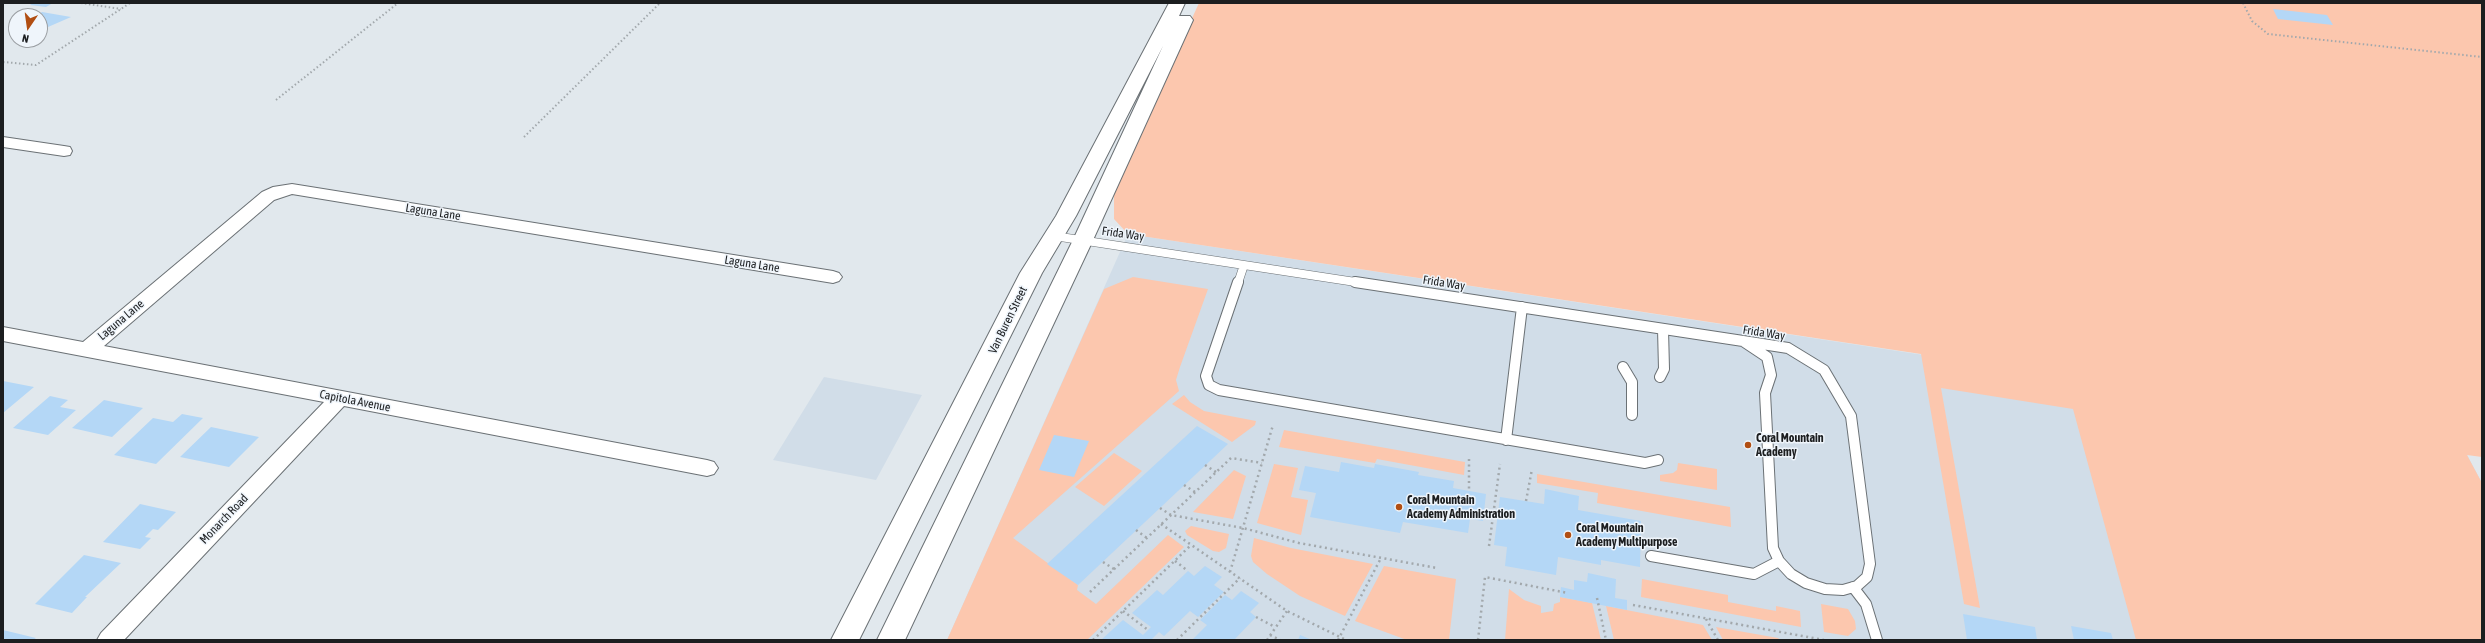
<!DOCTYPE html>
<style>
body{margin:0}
#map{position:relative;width:2485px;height:643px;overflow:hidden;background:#e1e8ed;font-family:"Asap Condensed",sans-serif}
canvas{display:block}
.frame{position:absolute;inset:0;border:4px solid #1c1e20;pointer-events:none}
.north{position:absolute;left:8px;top:8px;width:40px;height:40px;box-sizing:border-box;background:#eff5fb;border:1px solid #9b9fa3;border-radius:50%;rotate:193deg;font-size:11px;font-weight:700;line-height:16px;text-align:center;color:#1c1e20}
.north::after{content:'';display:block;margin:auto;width:14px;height:18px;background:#b14e12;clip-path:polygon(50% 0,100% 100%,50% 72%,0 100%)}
</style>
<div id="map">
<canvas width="2485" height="643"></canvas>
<div class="frame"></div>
<div class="north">N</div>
</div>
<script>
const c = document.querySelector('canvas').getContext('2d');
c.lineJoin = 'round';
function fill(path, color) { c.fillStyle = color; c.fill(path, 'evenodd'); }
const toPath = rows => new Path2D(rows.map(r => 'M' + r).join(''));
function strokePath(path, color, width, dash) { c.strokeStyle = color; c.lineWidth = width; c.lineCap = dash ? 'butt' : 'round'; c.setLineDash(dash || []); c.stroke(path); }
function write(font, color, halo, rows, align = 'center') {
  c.font = font + ' "Asap Condensed",sans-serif'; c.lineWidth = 3; c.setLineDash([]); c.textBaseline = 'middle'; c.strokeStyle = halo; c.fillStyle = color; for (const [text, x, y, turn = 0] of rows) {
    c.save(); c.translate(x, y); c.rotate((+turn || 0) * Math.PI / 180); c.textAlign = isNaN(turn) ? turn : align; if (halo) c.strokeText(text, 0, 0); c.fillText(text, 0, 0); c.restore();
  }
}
fill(toPath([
 [1128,234,2457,436,2482,483,2482,640,947,640],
 [824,377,922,395,876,480,773,460]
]), '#d1dde8');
fill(toPath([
 [1199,3,2482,3,2482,457,2467,455,2482,483,2482,640,2136,640,2073,409,1941,388,1980,608,1964,604,1921,354,1128,234,1114,219,1114,189],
 [1133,277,1208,289,1180,367,1176,380,1179,391,1013,538,1078,585,1077,590,1096,604,1168,535,1184,547,1087,640,947,640,1104,289],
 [1184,395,1190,402,1204,411,1256,421,1255,425,1232,442,1172,404],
 [1284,430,1465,462,1464,475,1377,459,1375,463,1279,447],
 [1114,453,1142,471,1104,506,1075,487],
 [1678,463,1717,469,1717,490,1660,481,1660,475,1673,473,1677,470],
 [1274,464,1298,468,1291,497,1308,500,1301,535,1257,523],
 [1234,470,1246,476,1233,519,1193,512],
 [1537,474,1730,507,1731,527,1597,503,1598,493,1537,483],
 [1191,526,1229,534,1226,548,1219,552,1213,551,1187,535,1185,531],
 [1254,538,1291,548,1373,564,1345,616,1300,596,1267,574,1253,562,1251,556],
 [1384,566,1456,579,1449,640,1407,640,1355,621],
 [1642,579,1728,595,1728,602,1776,611,1776,606,1800,611,1801,627,1641,597],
 [1509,589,1524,600,1541,606,1541,613,1553,611,1554,604,1560,602,1560,597,1592,603,1601,640,1505,640],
 [1821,604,1848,609,1855,621,1856,629,1848,636,1824,632],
 [1606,606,1703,625,1712,640,1614,640],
 [1716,627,1778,638,1780,640,1723,640]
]), '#fcc7ae');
fill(toPath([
 [33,3,53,3,46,7,30,5],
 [2273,9,2327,15,2333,25,2278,19],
 [42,12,71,17,48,27,40,26,40,16,36,16],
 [3,381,34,387,3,413],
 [50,396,68,400,60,407,76,410,48,435,13,428],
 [104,400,143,408,112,437,72,428],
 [182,414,203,418,156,464,114,455,153,418,173,422],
 [1197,426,1228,444,1078,585,1047,564],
 [211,427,259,437,229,467,180,457],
 [1054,435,1089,441,1074,477,1039,470],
 [1341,462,1374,468,1375,464,1419,472,1418,475,1454,481,1453,488,1486,494,1483,521,1470,519,1468,533,1403,522,1400,533,1310,517,1316,493,1299,490,1305,466,1339,472],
 [1545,489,1579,496,1578,510,1641,521,1640,567,1601,560,1601,565,1558,557,1556,575,1505,566,1507,547,1494,545,1500,497,1544,504],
 [140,504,176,512,158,530,153,529,145,537,151,538,140,549,103,542],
 [84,555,121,563,85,597,87,597,72,613,35,604],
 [1205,566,1222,577,1214,585,1224,592,1198,617,1190,611,1164,636,1159,632,1151,640,1101,640,1123,620,1143,635,1151,627,1132,613,1157,590,1163,595,1188,571,1194,576],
 [1588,573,1616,579,1615,598,1627,600,1627,610,1560,597,1561,587,1574,590,1574,580,1587,582],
 [1241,591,1259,603,1250,612,1256,617,1234,640,1192,640,1207,625,1200,620,1225,595,1232,600],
 [1963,614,2035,627,2037,640,1967,640],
 [2071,626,2111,633,2113,640,2074,640],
 [3,630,36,638,33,640,3,640],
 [1300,635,1312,640,1298,640]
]), '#b4d7f6');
const serviceFar1 = toPath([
 [1054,236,1362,283],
 [1238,283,1244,265]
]);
const service = toPath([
 [1238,282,1206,376,1209,385,1219,390,1645,463,1658,460],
 [1355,282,1743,341],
 [1743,341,1788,348,1824,370,1851,416,1870,564,1867,577,1857,586,1843,590,1825,589,1806,583,1791,574,1779,561,1773,548,1765,393,1771,375,1767,357,1743,341],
 [1623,367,1632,382,1632,415],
 [1660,377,1664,369,1663,329],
 [1506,440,1522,307],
 [1651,556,1754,574,1779,561],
 [1853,587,1866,604,1877,640]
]);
const minor = toPath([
 [3,137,64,146,70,147,72,151,70,155,64,156,3,147,3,137],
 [292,184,833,271,839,273,842,277,839,281,833,283,292,194,274,200,104,346,707,460,714,462,718,468,714,474,707,476,344,406,124,640,97,640,101,633,324,402,3,341,3,327,83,342,262,192,273,187,292,184]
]);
const tertiary = toPath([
 [1169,3,1185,3,1179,16,1190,16,1193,20,1093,240,905,640,877,640,1073,240,1163,46,1076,216,1042,273,859,640,831,640,1020,273,1056,216,1169,3]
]);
strokePath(serviceFar1, '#6b7175', 9);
strokePath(service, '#6b7175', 12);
strokePath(minor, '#6b7175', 2);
strokePath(tertiary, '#6b7175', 2);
strokePath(toPath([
 [81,3,121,9],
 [2243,3,2252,21,2268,34,2482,57],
 [3,62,36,65,130,3],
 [276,100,398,3],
 [524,137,660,3]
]), '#a2a8ac', 2, [1.5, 2.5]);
strokePath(toPath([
 [1469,459,1469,491],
 [1205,465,1216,472],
 [1184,485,1195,492],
 [1526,501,1532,469],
 [1160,508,1171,515,1243,528,1299,543,1437,568],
 [1161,524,1287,611,1346,640],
 [1136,530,1147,538],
 [1489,546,1500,464],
 [1175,561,1188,571],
 [1103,562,1114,569],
 [1230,572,1273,425],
 [1090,592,1231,458,1262,463],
 [1597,598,1606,640],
 [1633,605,1824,640],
 [1123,611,1148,630],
 [1256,617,1275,627],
 [1706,619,1718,640],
 [1270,635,1280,640],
 [1093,640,1191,545],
 [1177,640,1240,578],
 [1267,640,1287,611],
 [1338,640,1381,558],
 [1478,640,1485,577,1568,593]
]), '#a2a8ac', 2.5, [2, 3.5]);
strokePath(serviceFar1, '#fff', 8);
strokePath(service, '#fff', 10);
fill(minor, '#fff');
fill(tertiary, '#fff');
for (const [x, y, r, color] of [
 [1748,445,4,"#b14e12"],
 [1399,507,4,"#b14e12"],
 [1568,535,4,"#b14e12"]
]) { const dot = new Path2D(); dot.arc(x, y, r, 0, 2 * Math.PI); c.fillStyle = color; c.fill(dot); strokePath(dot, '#eff5fb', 1.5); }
write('12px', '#1c1e20', '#eff5fb', [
 ["Laguna Lane",433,212,9],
 ["Frida Way",1123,234,8],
 ["Laguna Lane",752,264,9],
 ["Frida Way",1444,283,9],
 ["Laguna Lane",121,320,-40],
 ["Van Buren Street",1008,320,-64],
 ["Frida Way",1764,333,9],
 ["Capitola Avenue",355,401,11],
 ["Monarch Road",224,519,-46]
]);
write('bold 12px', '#1c1e20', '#eff5fb', [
 ["Coral Mountain",1756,438],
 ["Academy",1756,452],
 ["Coral Mountain",1407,500],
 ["Academy Administration",1407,514],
 ["Coral Mountain",1576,528],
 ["Academy Multipurpose",1576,542]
], 'left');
</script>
